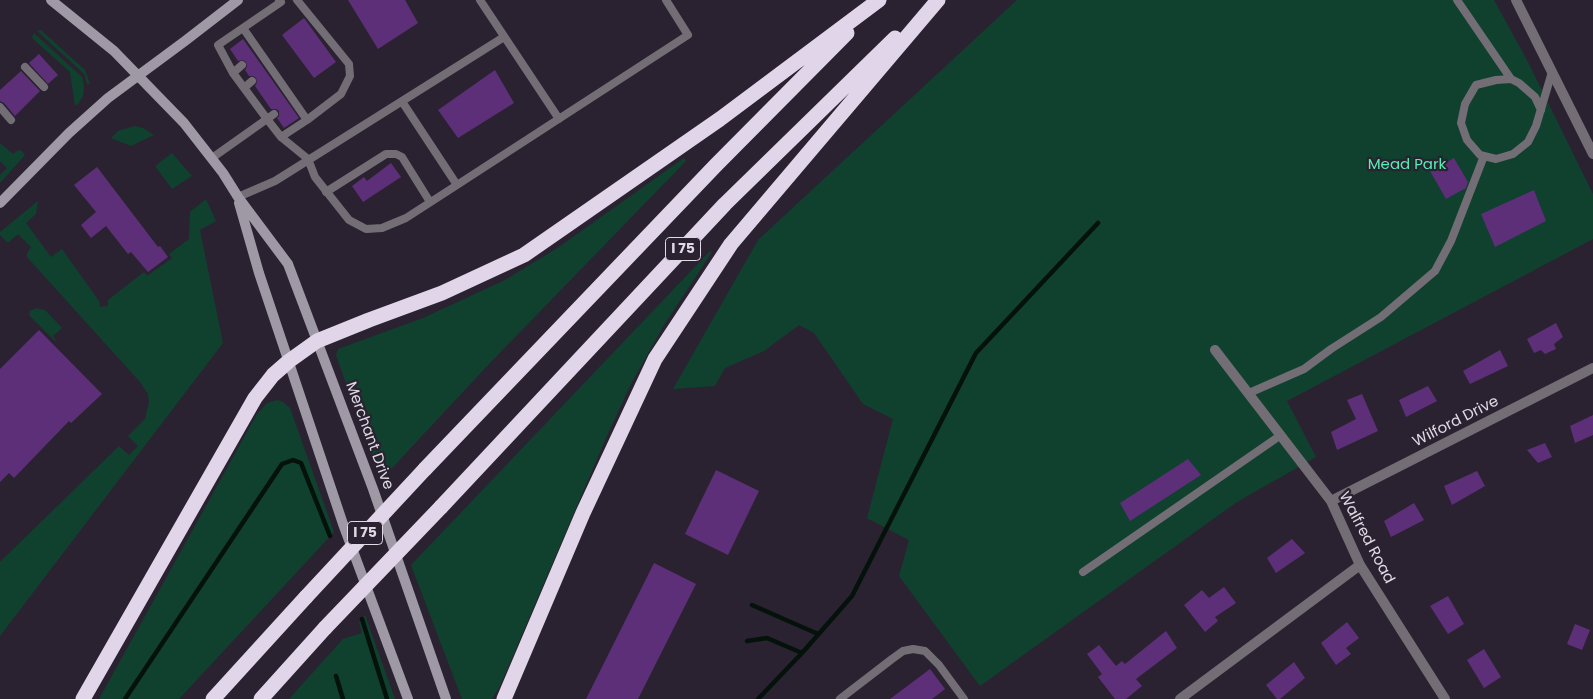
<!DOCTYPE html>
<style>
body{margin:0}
canvas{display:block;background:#2a2230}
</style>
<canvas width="1593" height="699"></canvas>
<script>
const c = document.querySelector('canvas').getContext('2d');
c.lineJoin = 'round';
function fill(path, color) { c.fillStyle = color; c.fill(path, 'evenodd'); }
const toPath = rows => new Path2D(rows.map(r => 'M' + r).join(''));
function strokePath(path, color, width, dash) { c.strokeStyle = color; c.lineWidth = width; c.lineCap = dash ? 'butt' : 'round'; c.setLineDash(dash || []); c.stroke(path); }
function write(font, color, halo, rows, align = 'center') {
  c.font = font + ' Poppins,sans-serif'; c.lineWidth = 4.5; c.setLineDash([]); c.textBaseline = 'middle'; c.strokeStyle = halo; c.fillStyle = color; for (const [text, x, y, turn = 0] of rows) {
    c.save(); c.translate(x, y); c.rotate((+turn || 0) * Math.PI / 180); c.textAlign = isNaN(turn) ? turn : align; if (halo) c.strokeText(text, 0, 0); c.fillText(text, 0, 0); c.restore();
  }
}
fill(toPath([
 [1017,0,1494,0,1528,62,1593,194,1593,239,1287,401,1316,457,1237,502,980,686,899,576,909,540,867,518,893,419,863,404,814,333,799,325,764,351,725,368,715,386,673,389,758,240],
 [41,30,85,70,90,84,87,84,85,76,82,72,37,31],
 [34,33,82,77,84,86,83,96,78,104,75,106,70,72,33,39,32,37],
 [134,126,143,128,154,135,131,146,111,138,118,131],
 [0,143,13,154,19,150,22,151,25,155,0,183,0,175,7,168,0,161],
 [172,153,192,176,172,189,155,166],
 [684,158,686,161,489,364,380,481,336,355,338,349,423,318,505,280,559,247],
 [206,199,216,221,200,230,223,343,0,636,0,562,119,446,129,455,138,446,128,436,145,419,149,402,148,394,140,382,27,257,27,253,31,247,18,234,8,243,0,235,0,232,38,201,36,214,26,223,51,257,62,249,99,301,100,307,108,306,108,300,144,272,147,276,172,258,169,254,189,239,190,212],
 [710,251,712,252,664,325,631,384,606,438,500,686,492,699,462,699,411,565],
 [36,308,45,310,62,328,53,336,56,340,55,341,29,315,30,311],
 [278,400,283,402,290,408,334,532,179,699,99,699,257,414,267,403],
 [365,615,395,699,289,699,343,639,362,633,359,622]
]), '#10402e');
strokePath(toPath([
 [752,605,818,634],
 [362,619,387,699],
 [747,641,767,638,802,653],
 [336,676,343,699],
 [125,699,282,464,293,460,301,463,330,536],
 [758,699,802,653,852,596,976,353,1098,223]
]), '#04120b', 4.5);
fill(toPath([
 [348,0,405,0,418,23,378,49],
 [304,18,336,62,314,78,282,35],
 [243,39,299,118,284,128,277,118,279,116,279,111,276,109,271,109,255,86,257,82,256,78,253,76,249,76,245,70,247,66,246,62,243,60,238,61,230,49],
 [39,54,58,75,48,84,29,63],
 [495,70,514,103,458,138,438,110],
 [21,71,40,91,15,116,4,103,0,101,0,90],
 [1454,158,1468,182,1466,188,1446,199,1430,171],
 [391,163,401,177,363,202,352,186,364,177,367,181],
 [97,167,158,247,160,246,168,257,148,272,131,252,128,254,106,226,91,238,81,225,96,212,74,185],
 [1534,190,1546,221,1495,247,1481,214],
 [1556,323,1563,337,1554,344,1556,349,1545,354,1541,350,1534,353,1527,339],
 [39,330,102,394,71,423,69,421,14,478,9,473,0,482,0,369],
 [1500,350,1508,366,1470,384,1463,371],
 [1428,386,1437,401,1406,417,1399,400],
 [1362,394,1378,431,1337,450,1331,432,1356,419,1347,400],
 [1593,415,1593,435,1575,443,1570,426],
 [1545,443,1552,457,1538,463,1527,450],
 [1188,459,1201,475,1130,521,1120,503],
 [716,470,759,491,728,555,685,534],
 [1477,471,1485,486,1452,505,1444,486],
 [1414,503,1424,520,1391,537,1384,521],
 [1292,539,1305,553,1276,573,1267,558],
 [654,563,696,584,638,699,586,699],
 [1224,587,1236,603,1215,617,1218,621,1205,632,1184,605,1202,590,1209,598],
 [1448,596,1464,624,1448,634,1430,606],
 [1347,622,1359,638,1346,648,1351,654,1336,665,1321,643],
 [1575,624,1590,630,1582,650,1567,644],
 [1166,631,1177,648,1136,679,1142,686,1126,699,1115,699,1098,677,1102,674,1087,654,1099,645,1116,666,1122,661,1125,664],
 [1484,649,1501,677,1484,688,1467,660],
 [1294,662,1305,678,1280,699,1277,699,1266,685],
 [930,669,945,689,932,699,890,699]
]), '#5c2f78');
strokePath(toPath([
 [297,0,349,64,350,76,341,94,307,120],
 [480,0,559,119],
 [1457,0,1511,79],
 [243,28,307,120,281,137],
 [25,67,44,87],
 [233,73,242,65],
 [244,88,252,81],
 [0,107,11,120],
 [1541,110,1535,97,1519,83,1511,79,1496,80,1476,85,1465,104,1461,123,1467,140,1480,155,1496,159,1513,154,1528,142,1536,126,1552,72],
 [274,114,267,119,233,73,218,45,281,2,279,0],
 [212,158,267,119,281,137,308,159,315,177,349,220,366,229,382,228,406,218,457,185,403,103],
 [457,185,688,35,666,0],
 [326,192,386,154,396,154,402,157,430,202],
 [238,197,275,181,504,37],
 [1249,393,1304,369,1331,349,1381,317,1435,271,1451,241,1484,156],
 [1083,572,1281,435],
 [840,699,892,659,903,651,913,649,925,651,939,665,964,699]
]), '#736e76', 8);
strokePath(toPath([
 [1215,350,1331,501,1360,565,1445,699],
 [1331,501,1593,368],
 [1180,699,1360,565]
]), '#736e76', 10);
strokePath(toPath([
 [1516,0,1593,154]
]), '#736e76', 10);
strokePath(toPath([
 [51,0,114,51,184,123,223,173,238,197,288,264,373,489,446,699],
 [0,203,69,133,108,98,185,41,238,0],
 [239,203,259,273,343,524,408,699]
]), '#9f98a5', 10);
strokePath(toPath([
 [425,469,716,165,847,33],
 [441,507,725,204,895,38],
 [83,699,255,398,273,375,289,361,317,341,369,320,442,293,524,255,720,119,879,0],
 [213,699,306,597],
 [261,699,325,628],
 [504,699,583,513,655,359,731,244,938,0]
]), '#e0d5e9', 15);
strokePath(toPath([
 [306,597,425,469],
 [325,628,441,507]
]), '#e0d5e9', 15);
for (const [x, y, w] of [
 [683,249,35],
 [365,533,35]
]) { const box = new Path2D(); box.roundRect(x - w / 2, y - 11.5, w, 23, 4); c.fillStyle = '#2a2230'; c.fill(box); strokePath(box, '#e0dae4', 1); }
write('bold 14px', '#e0dae4', null, [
 ["I 75",683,249],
 ["I 75",365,533]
]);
write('15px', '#53f0b6', '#2a2230', [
 ["Mead Park",1407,165]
]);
write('15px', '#e0dae4', '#2a2230', [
 ["Wilford Drive",1456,422,-27],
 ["Merchant Drive",369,436,70],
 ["Walfred Road",1366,538,62]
]);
</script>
